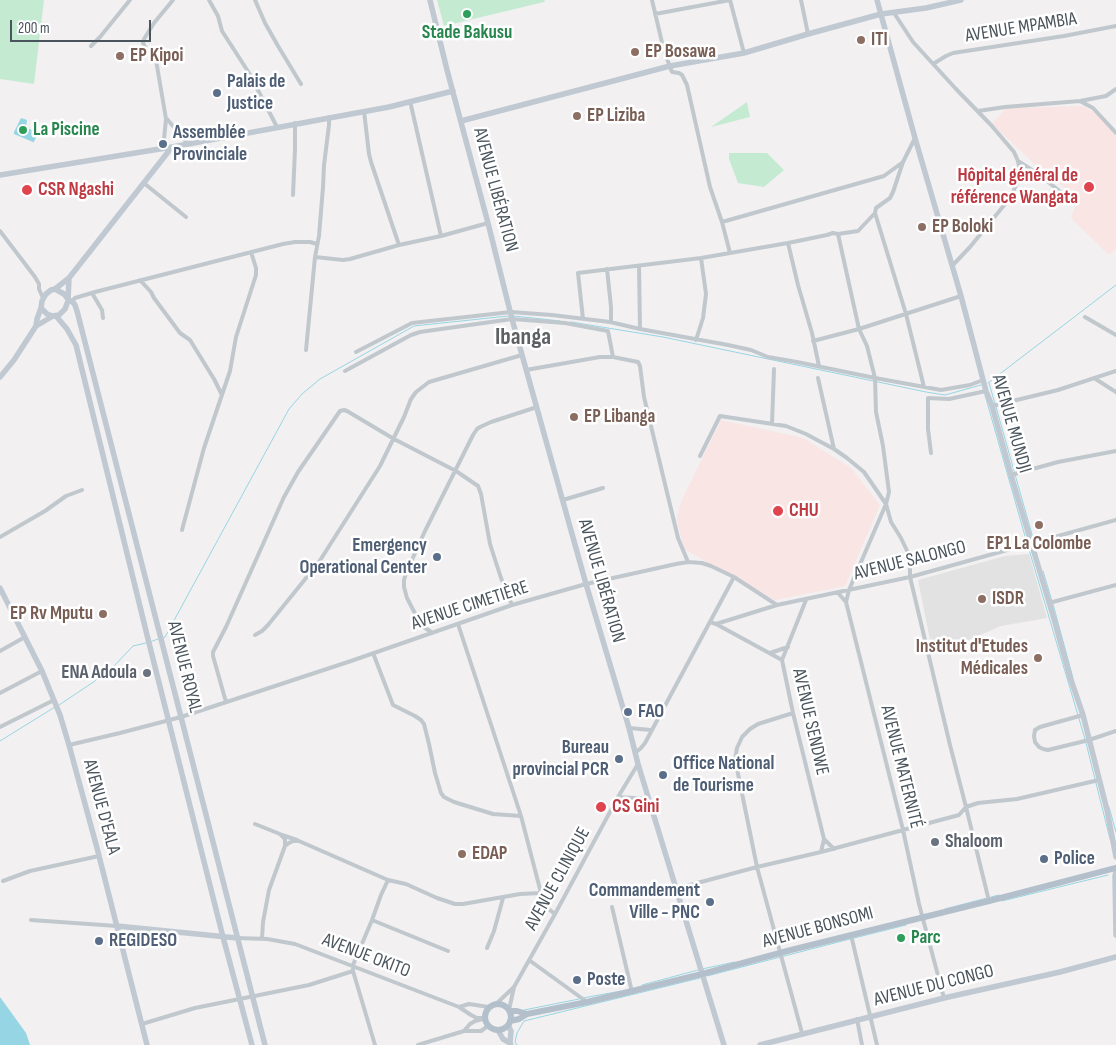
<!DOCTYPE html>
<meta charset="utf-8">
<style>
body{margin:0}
#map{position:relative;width:1116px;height:1045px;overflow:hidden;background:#f2f0f1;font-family:"Sofia Sans Condensed",sans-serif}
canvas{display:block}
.scale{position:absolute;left:10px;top:20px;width:141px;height:22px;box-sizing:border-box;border:2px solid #4a545c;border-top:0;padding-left:6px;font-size:15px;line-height:18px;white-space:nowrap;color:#4a545c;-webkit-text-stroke:4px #fff;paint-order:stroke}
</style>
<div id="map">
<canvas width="1116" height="1045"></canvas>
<div class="scale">200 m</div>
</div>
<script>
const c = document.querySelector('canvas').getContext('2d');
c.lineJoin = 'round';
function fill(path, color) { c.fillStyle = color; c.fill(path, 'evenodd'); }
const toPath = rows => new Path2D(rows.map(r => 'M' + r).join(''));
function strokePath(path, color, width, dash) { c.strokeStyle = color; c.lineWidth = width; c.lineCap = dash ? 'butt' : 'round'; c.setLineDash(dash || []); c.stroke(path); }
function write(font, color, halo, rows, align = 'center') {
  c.font = font + ' "Sofia Sans Condensed",sans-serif'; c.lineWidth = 5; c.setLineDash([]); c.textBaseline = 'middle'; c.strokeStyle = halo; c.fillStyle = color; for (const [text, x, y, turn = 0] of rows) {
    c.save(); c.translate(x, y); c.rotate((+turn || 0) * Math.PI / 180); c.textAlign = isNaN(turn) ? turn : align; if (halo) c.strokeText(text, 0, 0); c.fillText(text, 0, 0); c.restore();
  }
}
fill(toPath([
 [1029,554,1047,618,1001,626,964,642,931,645,918,580,1005,556]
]), '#e3e2e2');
fill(toPath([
 [1084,106,1103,118,1116,131,1116,249,1109,255,1071,218,1077,202,1046,169,1042,171,992,124,1006,108],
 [721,420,803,438,851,468,880,505,845,586,775,600,684,549,677,522,677,517,681,502]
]), '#f9e5e4');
fill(toPath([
 [0,0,44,0,34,84,0,79],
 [437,0,545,0,544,2,444,26],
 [747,102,750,117,711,127],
 [729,153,767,153,784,170,764,187,738,183,729,159]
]), '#c4ebd2');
fill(toPath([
 [21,118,27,120,26,127,37,133,39,133,33,143,33,142,14,134,14,132],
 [0,997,26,1033,30,1045,0,1045]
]), '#96d5e3');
strokePath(toPath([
 [514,316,560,321],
 [571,322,663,337,926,392,945,395,981,385],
 [988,383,1116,285],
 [989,383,995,404],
 [985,395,1027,543],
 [996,407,1033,538],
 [1028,546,1085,739],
 [1043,571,1052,601],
 [1053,604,1073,678],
 [162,638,165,637,289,409,302,394,320,379,414,326,508,316],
 [150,642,158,639],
 [59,705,92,683,114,666,133,646,146,643],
 [0,741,55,707],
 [1086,743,1110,839],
 [1109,807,1116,832],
 [991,897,999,895],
 [1002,901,1108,875],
 [945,909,987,898],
 [854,938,906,925],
 [702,969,735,962],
 [707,976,850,939],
 [642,985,698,970],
 [583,998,621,991],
 [524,1010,579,999],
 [517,1045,515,1042,517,1033,524,1021,700,978]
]), '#96d5e3', 1);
strokePath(toPath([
 [209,0,218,16,222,31,249,73,277,127],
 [255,0,265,23,278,46,301,84],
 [652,0,664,51,672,72,679,73,682,75,687,85,710,187,722,222,730,253],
 [730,0,744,53],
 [801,0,808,34],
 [894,13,913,42,956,89,991,125,1014,152,1018,161,1020,171,1018,181,1010,198,970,247,952,266],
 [655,14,730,0],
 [91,46,100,37,130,0],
 [933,64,946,56,953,53,1064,36,1116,26],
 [410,101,441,236],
 [1080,101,1093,108,1116,133],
 [364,111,369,154,371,162,399,245],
 [978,111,1005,107,1080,101,1106,96,1116,89],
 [167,119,188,144],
 [163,149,166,119,156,60,152,54,146,49,143,43,144,39,154,23,173,0],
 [1018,161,1041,176,1074,203],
 [145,184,186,217],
 [293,195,295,149,295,123],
 [875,213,906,314,924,387],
 [722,222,884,176,903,162,915,138],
 [0,231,35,277,39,284,39,289,43,298],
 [838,234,859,329,867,346,875,378,876,412,883,446,889,492,886,504,849,590,846,602],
 [788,243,798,285,812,333,819,366],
 [315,257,343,260,350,259,399,245,441,236,488,223],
 [639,266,640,329],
 [607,269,611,307,611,322],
 [140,280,151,292,154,298,180,333,190,340,214,379,222,395],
 [92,293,102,310,103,318],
 [72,301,75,298,95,292,283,244,295,242,310,242,317,244],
 [1085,317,1116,335],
 [583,319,578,273,701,258,788,243,827,235,833,233,838,234,858,231,875,213,876,208,890,198,893,192,903,162],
 [696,340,703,318,706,294,701,258],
 [813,341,859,329,961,296],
 [306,350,315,257,319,236,323,187,324,165,329,125,329,117],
 [356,352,412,323,511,312,552,315,610,322,640,329,728,345,751,350,768,357,797,362,875,378,941,390,970,385,983,380],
 [526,370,600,357,613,357,638,362,640,366,644,397,678,538,688,562],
 [345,371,411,335,420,332,512,319,565,323,608,331,613,357],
 [818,378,834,449],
 [1094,378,1116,392],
 [992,406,1058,390,1116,371],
 [772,424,774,369],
 [931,453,928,429,928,398,949,399,986,391],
 [700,456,720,416,786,426,806,434,834,449,847,458,864,472,886,504,891,522,901,538,910,557,910,577,950,745,966,807,989,901],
 [1011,475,1058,462,1116,451],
 [563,500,603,488],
 [182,530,204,448,230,371,236,337,256,275,256,268,251,252],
 [0,537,45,511,66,496,82,490],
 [838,593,846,602,903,830,919,904,944,998],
 [806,600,782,660,793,713,824,839,821,852],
 [1049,603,1116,585],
 [710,622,716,624,777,605,910,577,1116,520],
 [458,624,521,816,541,893,546,907,555,914],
 [716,624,782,660],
 [431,632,421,625,407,598,404,587,404,580,406,573,425,531,473,435,477,429,480,427,491,422,537,407],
 [255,635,262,631,268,625,319,562,380,466,404,417,411,399,416,392,429,382,522,355],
 [0,651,25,637],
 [373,653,393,705,415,716,421,720,424,724,429,744,435,773,441,793,444,797,454,802,493,814,521,816],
 [770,653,788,647],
 [0,693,42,671],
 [226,702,213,656,213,652,226,627,284,497,298,472,340,411,344,410,347,411,394,439,456,471,478,486,481,494,490,544,501,578,512,605],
 [793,713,758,724,750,729,742,737,737,748,735,759,757,867,802,1033],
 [1083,715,1040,727,1035,730,1034,736,1035,742,1039,747,1043,749,1048,750,1089,740,1116,731],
 [0,727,54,700],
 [629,728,651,730],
 [69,745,120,733,181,717,351,661,512,605,586,584,676,564,688,562,702,563,711,566,734,577,777,605],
 [635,753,641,748,645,743,734,577],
 [618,797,649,799],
 [255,824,280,834,285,839,285,846],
 [282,835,297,840],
 [824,839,834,849],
 [3,881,30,871,99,856],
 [675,889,757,867,821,852,959,815,966,807,978,803,1017,799,1099,780],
 [612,907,632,992],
 [31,920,117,926],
 [372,920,448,951],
 [851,935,877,1045],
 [237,938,267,939,295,944,459,1007,471,1015,477,1018,485,1018],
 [262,939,263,922,269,890,285,846,289,843,293,841,299,841,388,880,406,884,437,898,455,904,463,904,520,894,541,893],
 [487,948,494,931,503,898],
 [529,960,587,1002],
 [496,1004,514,987],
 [459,1007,469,1004,489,1007],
 [509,1010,514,987,555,914,618,797,638,764],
 [857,1019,862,1045],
 [142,1024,195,1008,309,985,353,971],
 [464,1031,470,1024,475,1021,483,1019],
 [375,1045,353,971,353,965,372,920,381,895,388,880],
 [418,1045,464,1031,481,1031,488,1026]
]), '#c0c8cd', 4);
strokePath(toPath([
 [430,0,447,70,488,223,512,319,586,584,629,728,638,764,724,1045],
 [877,0,915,138,961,296,986,391,992,406,1011,475,1054,619,1070,677,1083,715,1107,810,1116,857],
 [461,121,670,66,744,53,808,34,881,14,926,8,961,0],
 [0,175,172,147,389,107,453,91],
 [55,289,69,278,172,147],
 [68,301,72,301,75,305,77,311,265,1045],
 [53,316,47,314,41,308,42,301,46,294,51,290,55,289,64,294,68,299],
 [56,316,67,329,76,345,147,635,223,937,252,1045],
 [36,326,53,316,59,315,65,309,68,301,69,278],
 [0,377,14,360,36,326,37,319,41,308],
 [0,588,42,671,60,715,69,745,97,848,147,1045],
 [1116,872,1115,876,1116,935],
 [117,926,237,938],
 [508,1025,511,1031,510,1043],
 [498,1030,503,1039,510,1043,511,1045],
 [760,1045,944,998,1060,972,1116,957]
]), '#c0c9d2', 5.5);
strokePath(toPath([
 '485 1017a13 13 0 1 1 26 0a13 13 0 1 1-26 0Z',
 [510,1011,517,1011,527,1014],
 [510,1021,519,1019,527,1014,587,1002,702,974,791,950,989,901,1116,868]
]), '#b3c0cc', 6);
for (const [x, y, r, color] of [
 [467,14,5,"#2e9e5b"],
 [861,40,5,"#8d6e63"],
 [635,52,5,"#8d6e63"],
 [120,56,5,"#8d6e63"],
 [217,93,5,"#5c6f8a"],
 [577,116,5,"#8d6e63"],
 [23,130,5,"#2e9e5b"],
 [163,144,5,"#5c6f8a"],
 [1089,187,6,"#e0444e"],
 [27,190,6,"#e0444e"],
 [922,227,5,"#8d6e63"],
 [574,417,5,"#8d6e63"],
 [778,511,6,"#e0444e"],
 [1039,525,5,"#8d6e63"],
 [437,557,5,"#5c6f8a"],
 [982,599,5,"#8d6e63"],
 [103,614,5,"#8d6e63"],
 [1038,658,5,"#8d6e63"],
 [147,673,5,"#6b7280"],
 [628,712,5,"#5c6f8a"],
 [619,759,5,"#5c6f8a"],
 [663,775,5,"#5c6f8a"],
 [601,807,6,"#e0444e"],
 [935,842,5,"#6b7280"],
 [462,854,5,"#8d6e63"],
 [1044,859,5,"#5c6f8a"],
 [710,902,5,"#5c6f8a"],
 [901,938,5,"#2e9e5b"],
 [99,941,5,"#5c6f8a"],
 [577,980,5,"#5c6f8a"]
]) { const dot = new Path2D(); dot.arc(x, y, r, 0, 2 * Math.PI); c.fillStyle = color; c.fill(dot); strokePath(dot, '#fff', 2); }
write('19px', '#4a545c', '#fff', [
 ["AVENUE MPAMBIA",1021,28,-9],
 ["AVENUE LIBÉRATION",495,190,75],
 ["AVENUE MUNDJI",1011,424,74],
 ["AVENUE SALONGO",910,561,-14],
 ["AVENUE LIBÉRATION",601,581,74],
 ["AVENUE CIMETIÈRE",470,606,-18],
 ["AVENUE ROYAL",184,667,76],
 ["AVENUE SENDWE",810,722,77],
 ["AVENUE MATERNITÉ",901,767,76],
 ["AVENUE D'EALA",101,807,75],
 ["AVENUE CLINIQUE",558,879,-61],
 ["AVENUE BONSOMI",818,928,-15],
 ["AVENUE OKITO",366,956,21],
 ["AVENUE DU CONGO",934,986,-14]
]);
write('bold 19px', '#27864d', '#fff', [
 ["Stade Bakusu",467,33,"center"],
 ["La Piscine",33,130],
 ["Parc",911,938]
], 'left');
write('bold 19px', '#785e54', '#fff', [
 ["ITI",871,40],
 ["EP Bosawa",645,52],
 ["EP Kipoi",130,56],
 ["EP Liziba",587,116],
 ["EP Boloki",932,227],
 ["EP Libanga",584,417],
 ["EP1 La Colombe",1039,544,"center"],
 ["ISDR",992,599],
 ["EP Rv Mputu",93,614,"right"],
 ["Institut d'Etudes",1028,647,"right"],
 ["Médicales",1028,669,"right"],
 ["EDAP",472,854]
], 'left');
write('bold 19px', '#4e5e75', '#fff', [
 ["Palais de",227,82],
 ["Justice",227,104],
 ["Assemblée",173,133],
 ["Provinciale",173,155],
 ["Emergency",427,546,"right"],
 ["Operational Center",427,568,"right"],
 ["FAO",638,712],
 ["Bureau",609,748,"right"],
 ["provincial PCR",609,770,"right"],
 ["Office National",673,764],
 ["de Tourisme",673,786],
 ["Police",1054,859],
 ["Commandement",700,891,"right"],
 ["Ville - PNC",700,913,"right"],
 ["REGIDESO",109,941],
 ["Poste",587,980]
], 'left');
write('bold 19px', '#be3a42', '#fff', [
 ["Hôpital général de",1078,176,"right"],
 ["référence Wangata",1078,198,"right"],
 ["CSR Ngashi",38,190],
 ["CHU",789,511],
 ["CS Gini",612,807]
], 'left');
write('bold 19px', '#5b616d', '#fff', [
 ["ENA Adoula",137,673],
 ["Shaloom",945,842,"left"]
], 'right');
write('bold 24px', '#5e6164', '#fff', [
 ["Ibanga",523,338]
]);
</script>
